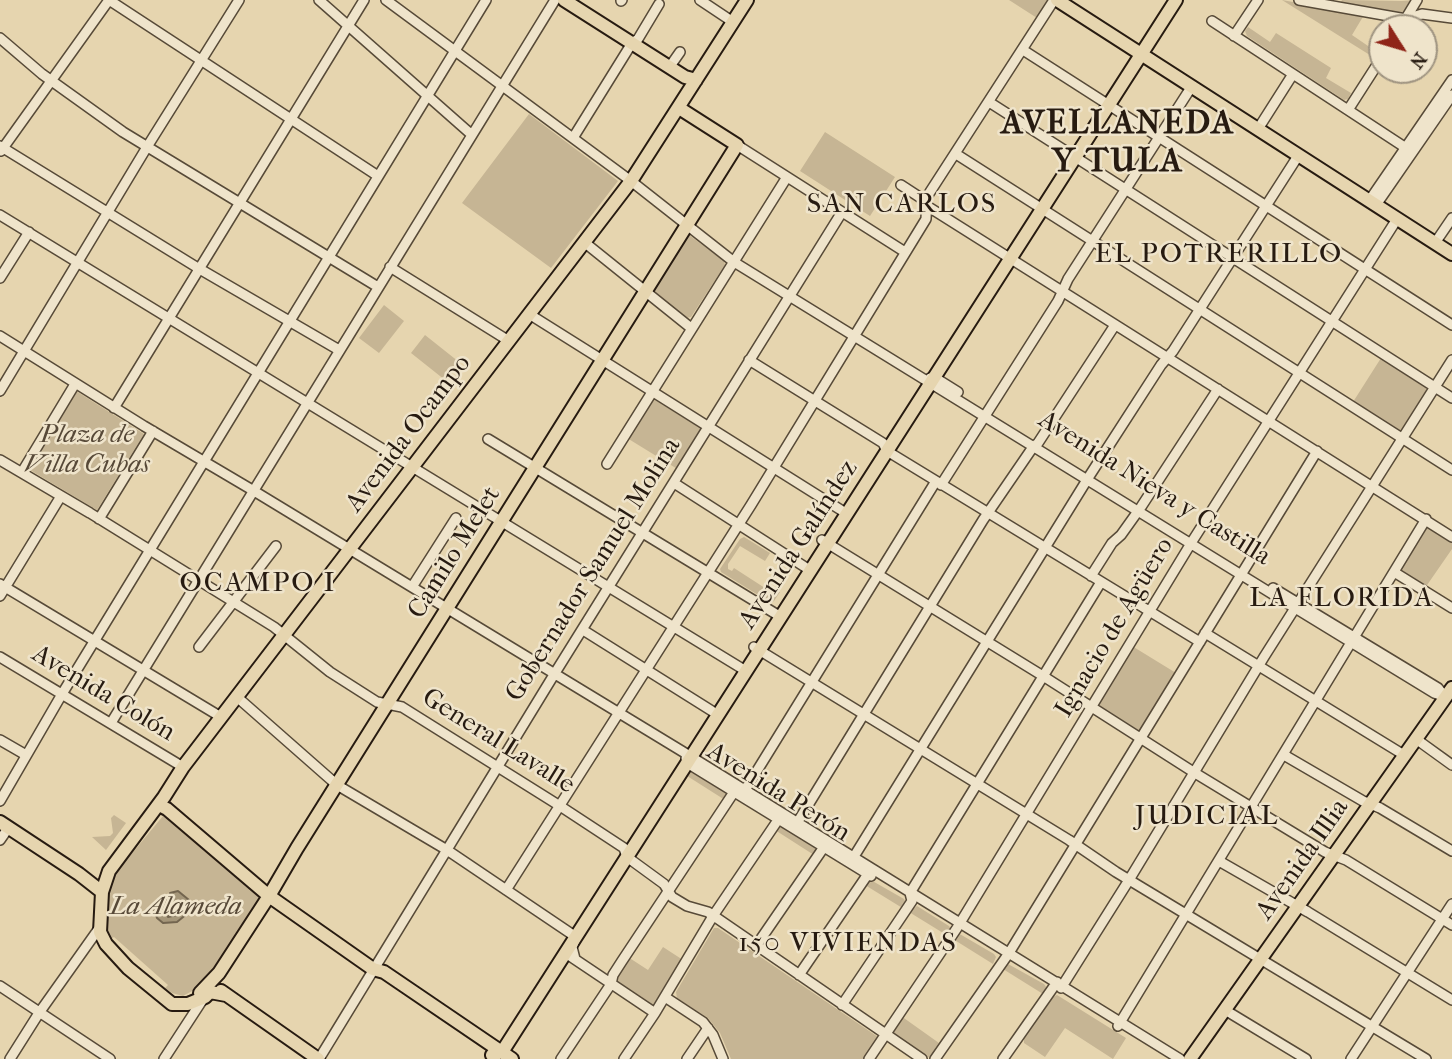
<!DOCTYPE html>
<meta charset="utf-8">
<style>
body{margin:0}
#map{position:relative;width:1452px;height:1059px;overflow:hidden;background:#e6d5af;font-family:"IM FELL French Canon",serif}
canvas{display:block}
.north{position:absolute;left:1368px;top:14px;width:70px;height:70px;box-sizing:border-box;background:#efe4cb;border:2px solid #9f9481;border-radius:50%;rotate:127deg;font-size:19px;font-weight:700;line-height:28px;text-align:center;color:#271b11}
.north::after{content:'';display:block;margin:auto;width:24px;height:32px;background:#8f2418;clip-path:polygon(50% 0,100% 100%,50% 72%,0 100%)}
</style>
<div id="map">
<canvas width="1452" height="1059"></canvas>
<div class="north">N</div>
</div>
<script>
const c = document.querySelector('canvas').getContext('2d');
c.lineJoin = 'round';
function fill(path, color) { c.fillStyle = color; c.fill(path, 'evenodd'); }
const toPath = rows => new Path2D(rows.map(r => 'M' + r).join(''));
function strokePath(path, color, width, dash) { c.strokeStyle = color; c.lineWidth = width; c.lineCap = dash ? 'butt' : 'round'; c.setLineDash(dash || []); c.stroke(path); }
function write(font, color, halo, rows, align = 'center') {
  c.font = font + ' "IM FELL French Canon",serif'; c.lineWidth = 5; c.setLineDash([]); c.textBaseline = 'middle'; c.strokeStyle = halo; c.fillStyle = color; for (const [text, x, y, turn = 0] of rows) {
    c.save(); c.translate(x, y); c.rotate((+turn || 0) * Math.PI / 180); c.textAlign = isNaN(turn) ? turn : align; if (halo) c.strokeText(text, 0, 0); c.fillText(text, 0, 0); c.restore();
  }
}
fill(toPath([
 [1009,0,1047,0,1047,3,1037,18],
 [1282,0,1364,15,1352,35,1371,48,1382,31,1382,44,1373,57],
 [1342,0,1402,1,1417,0,1406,19,1338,7],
 [1248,27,1270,42,1276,33,1331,68,1326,78,1351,93,1348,99,1344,100,1247,36,1245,31],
 [529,114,618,181,551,268,462,203],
 [825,132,895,177,870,216,800,171],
 [689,235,724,261,725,265,691,317,687,318,653,291,652,287,686,236],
 [384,305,404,321,379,353,359,338],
 [425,335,459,362,445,380,411,353],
 [1381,358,1426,388,1426,392,1403,429,1399,431,1353,402],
 [76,391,144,434,97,510,30,470],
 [653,399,702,429,679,470,627,438,649,402],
 [1427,525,1452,540,1452,549,1425,588,1399,571],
 [744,537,770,553,765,561,740,546,728,564,728,569,732,571,734,568,768,590,771,586,780,592,774,601,771,603,721,572,720,569,740,539],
 [1132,646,1176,673,1141,731,1137,732,1099,708,1098,705],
 [689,769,728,793,725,800,684,774],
 [114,815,126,823,106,850,92,837,110,836,113,833,111,818],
 [163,816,168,817,260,897,206,980,194,990,183,996,172,993,165,988,168,985,114,937,110,939,106,928,105,915,109,885,114,875],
 [780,825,817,848,814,855,775,830],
 [869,879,904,899,906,902,904,909,865,885],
 [917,906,949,926,951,929,948,936,909,912],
 [714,928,718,928,878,1037,879,1039,866,1059,731,1059,720,1033,708,1018,677,998,676,992],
 [958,933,994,954,996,957,993,964,953,939],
 [663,947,683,960,655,1005,649,1006,617,984,617,973,628,957,648,970],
 [1008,964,1044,984,1046,987,1043,994,1003,969],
 [1057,995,1126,1038,1113,1059,1065,1028,1045,1057,1024,1043,1024,1038,1051,998],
 [901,1016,939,1043,929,1057,925,1057,892,1034]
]), '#c6b594');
const water = toPath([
 [178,891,189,900,188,913,177,922,163,923,157,918,154,909,166,897,168,917,181,914,180,903,172,903,170,893,178,891]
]);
fill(water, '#a59679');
strokePath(water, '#73654f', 2);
const minor = toPath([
 [109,0,378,176],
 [319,0,472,135],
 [386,0,631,181,734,262,1295,608,1434,693,1446,697],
 [700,0,733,22],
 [1299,0,1406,19,1422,14,1452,18],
 [621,1,622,0],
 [1212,21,1406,148],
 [1400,28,1417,0],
 [1234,36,1258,0],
 [0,38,42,74,123,132,378,287],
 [1023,50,1452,325],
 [673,62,680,52],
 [989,102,1452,398],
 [1348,110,1382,57],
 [1258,129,1293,74],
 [573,138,632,43,638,39,659,4],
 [737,145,905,252],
 [0,146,198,268,339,350],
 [1,151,109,0],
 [956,154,1452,470],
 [901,185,927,202],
 [1369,201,1452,80],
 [1376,205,1452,95],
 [927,206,1452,537],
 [0,215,746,671],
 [584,242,691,328],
 [1435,243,1452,218],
 [390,267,509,341],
 [0,278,29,232],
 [529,314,841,510],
 [0,336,144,426,254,491,685,753,1180,1059],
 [749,360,883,443,887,451,1200,642],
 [930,378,934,377,958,392],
 [0,391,147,147,239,0],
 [114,408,364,0],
 [488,439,781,617],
 [0,460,90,513,274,627,330,672,377,702,402,707,560,806,624,848,627,857,664,884,672,897,687,906,708,912,922,1059],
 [607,464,787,177],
 [22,472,75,384],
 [674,483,805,567],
 [941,485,1058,301,1068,279,1192,86],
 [99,519,153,431],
 [822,540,1043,676,1195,773,1325,852,1346,860,1452,925],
 [1394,572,1452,608],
 [1091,576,1112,543,1121,535,1141,507,1218,389],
 [0,584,221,717],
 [412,587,456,518],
 [1273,588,1438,688,1442,693],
 [0,596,61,496],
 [583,630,712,711],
 [1205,633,1404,755],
 [199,647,276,546],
 [754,647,1069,840,1116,872,1426,1059],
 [0,657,183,767],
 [237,697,337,785,447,850,576,937,572,947,575,959],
 [111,723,555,0],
 [1416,739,1452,765],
 [0,740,26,755],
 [1284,755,1363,801,1380,808,1452,851],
 [686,758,687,763,871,876],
 [0,801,62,694,486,0],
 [794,828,983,520,1033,447,1038,443,1115,325],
 [0,840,9,827],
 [1219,861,1308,912,1452,1000],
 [850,863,1090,475,1161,365,1173,351,1298,156],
 [506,890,751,505,926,219,927,197,930,192,1054,0],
 [756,946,824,847],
 [570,956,655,1013],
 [799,975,868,874],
 [0,986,110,1059],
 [1061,988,1129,880,1264,657,1452,360],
 [665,997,703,1022,713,1035,723,1059],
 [842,1005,912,901,910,893,1101,582],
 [1225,1010,1306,1059],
 [1118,1026,1426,519],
 [10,1059,39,1013,100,927],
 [164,1059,205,996],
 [319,1059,555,673,842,212],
 [561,1059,611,984,613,975,622,961,734,792,747,787,936,481],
 [624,1059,655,1013,713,916,780,817],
 [687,1059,708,1028],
 [869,1059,957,928,1193,540,1397,219],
 [935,1059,1009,953,1317,451],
 [1003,1059,1057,982],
 [1351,1059,1452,904]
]);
const major = toPath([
 [564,0,685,77,696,80],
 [1057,0,1452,254],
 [159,805,167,809,269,896,373,969,384,972,512,1059],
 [0,822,79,874,102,892],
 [221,991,318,1059],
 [200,993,219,973,269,896,297,848,737,145,679,108],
 [226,995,210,992,205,997,188,1004,172,1004,128,968,106,944,100,932,102,892,109,871,164,797,183,767,631,181,747,0],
 [492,1055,502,1052,1176,0],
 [1190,1059,1452,688]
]);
strokePath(minor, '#574a38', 12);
strokePath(major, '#271b11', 16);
strokePath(minor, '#efe4cb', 9);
strokePath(major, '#e6d5af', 12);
write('26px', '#271b11', '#efe4cb', [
 ["Avenida Ocampo",409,434,-53],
 ["Avenida Nieva y Castilla",1154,489,32],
 ["Avenida Galíndez",799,545,-57],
 ["Camilo Melet",455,553,-58],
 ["Gobernador Samuel Molina",594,570,-58],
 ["Ignacio de Agüero",1115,628,-59],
 ["Avenida Colón",103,694,31],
 ["General Lavalle",498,742,32],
 ["Avenida Perón",778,793,32],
 ["Avenida Illia",1303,860,-55]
]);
write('italic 26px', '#574938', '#efe4cb', [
 ["Plaza de",87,436],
 ["Villa Cubas",87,466],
 ["La Alameda",176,908]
]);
c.letterSpacing = '2px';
write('28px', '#271b11', '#efe4cb', [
 ["SAN CARLOS",902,205],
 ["EL POTRERILLO",1219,255],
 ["OCAMPO I",258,584],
 ["LA FLORIDA",1342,599],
 ["JUDICIAL",1207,817],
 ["150 VIVIENDAS",848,944]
]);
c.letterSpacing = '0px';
c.letterSpacing = '2px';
write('bold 33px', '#271b11', '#efe4cb', [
 ["AVELLANEDA",1118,125],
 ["Y TULA",1118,163]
]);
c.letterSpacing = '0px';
</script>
